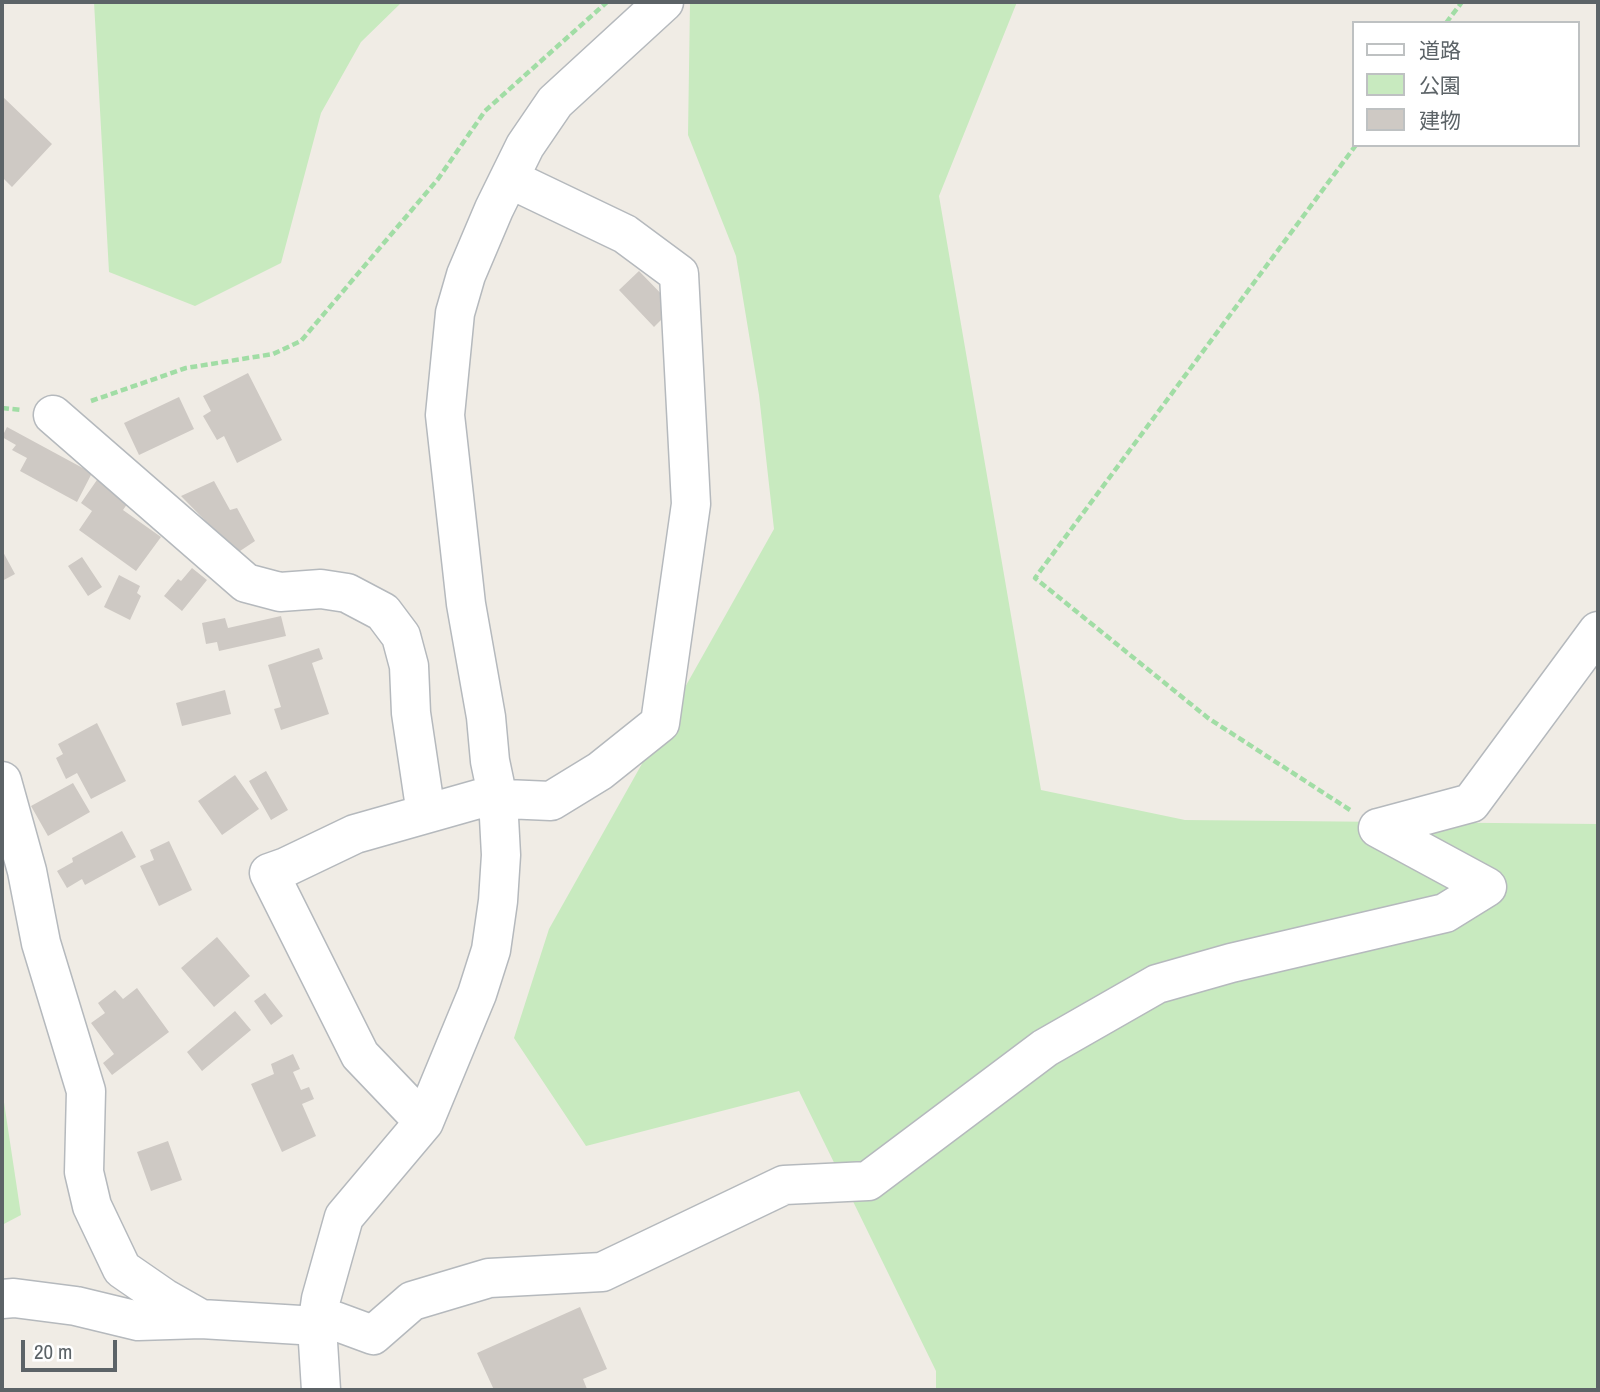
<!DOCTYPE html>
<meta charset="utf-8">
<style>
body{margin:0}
#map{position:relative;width:1600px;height:1392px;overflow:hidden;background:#f0ece5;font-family:"Archivo Narrow","Noto Sans JP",sans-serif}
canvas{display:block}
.frame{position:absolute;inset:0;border:4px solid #5c6367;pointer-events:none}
.legend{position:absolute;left:1352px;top:21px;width:228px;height:126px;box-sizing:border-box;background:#fff;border:2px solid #bec1c2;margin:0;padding:9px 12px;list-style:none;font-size:21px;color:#5c6367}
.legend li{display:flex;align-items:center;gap:14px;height:35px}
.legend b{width:35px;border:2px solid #bec1c2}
.scale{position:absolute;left:21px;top:1340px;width:96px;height:32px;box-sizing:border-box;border:4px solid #5c6367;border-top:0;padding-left:9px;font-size:21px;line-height:24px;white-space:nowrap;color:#5c6367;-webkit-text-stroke:5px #fff;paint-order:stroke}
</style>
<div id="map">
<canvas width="1600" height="1392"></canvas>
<div class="frame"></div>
<ul class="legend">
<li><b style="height:9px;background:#fff"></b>道路</li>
<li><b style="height:19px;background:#c8eabf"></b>公園</li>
<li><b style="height:19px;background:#cec9c4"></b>建物</li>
</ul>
<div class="scale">20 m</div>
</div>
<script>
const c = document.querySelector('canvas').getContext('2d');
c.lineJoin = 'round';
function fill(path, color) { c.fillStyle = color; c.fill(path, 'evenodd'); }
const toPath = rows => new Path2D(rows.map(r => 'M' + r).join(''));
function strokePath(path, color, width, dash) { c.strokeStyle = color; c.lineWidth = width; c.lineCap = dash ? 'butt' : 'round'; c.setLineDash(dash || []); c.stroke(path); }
fill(toPath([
 [94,2,402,2,361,42,321,113,281,263,195,306,109,272],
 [690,2,1017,2,939,196,1041,790,1185,820,1598,824,1598,1390,936,1390,936,1371,799,1091,586,1146,514,1038,549,929,774,529,759,395,736,256,688,135],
 [2,1089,21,1215,2,1225]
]), '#c8eabf');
fill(toPath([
 [2,96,52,144,12,187,2,177],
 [639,271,674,307,654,327,619,290],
 [248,373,282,440,237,463,224,436,217,440,203,416,211,411,203,396],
 [179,397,194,429,139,455,124,423],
 [7,427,92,473,77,502,20,471,27,458,12,450,16,445,2,437],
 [99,477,130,500,123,510,161,537,136,571,79,530,92,511,81,503],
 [214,481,230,510,237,508,255,541,237,553,181,496],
 [2,550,15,574,2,581],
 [82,557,102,587,88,596,68,566],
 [192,568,207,580,182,611,164,596,178,579,181,581],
 [119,575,140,586,137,593,141,596,130,620,104,607],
 [281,616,286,636,219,651,217,642,206,644,202,623,225,618,228,628],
 [319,648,323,659,312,663,329,714,281,730,274,709,281,707,268,665],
 [225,690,231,714,182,726,176,703],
 [97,723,126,781,91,799,77,773,66,779,56,758,63,754,58,744],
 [266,771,288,810,271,820,249,781],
 [235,775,259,809,222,835,198,801],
 [73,783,90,812,48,836,31,806],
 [122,831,136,857,85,885,82,879,67,888,57,871,73,862,72,858],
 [169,841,192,890,159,906,140,866,154,860,150,850],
 [217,937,250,976,214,1007,181,968],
 [137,988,169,1032,112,1075,103,1063,114,1054,91,1023,105,1013,98,1003,115,990,123,999],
 [265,993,283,1016,271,1025,254,1001],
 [235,1011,251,1030,202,1071,187,1052],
 [293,1054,300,1069,293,1072,301,1090,309,1087,314,1099,302,1104,316,1136,282,1152,251,1084,274,1074,271,1064],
 [168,1141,182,1180,151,1191,137,1152],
 [580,1307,607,1369,583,1379,587,1389,494,1390,477,1353]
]), '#cec9c4');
const minor = toPath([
 [53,415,246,583,280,592,321,589,347,593,383,612,401,636,409,666,411,713,426,814],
 [2,781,27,871,41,943,86,1091,84,1172,92,1206,122,1269,164,1298,201,1319,317,1326,335,1321,373,1335,412,1301,489,1278,602,1272,784,1185,868,1181,1045,1048,1157,984,1231,963,1445,913,1487,887,1378,828],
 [1378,828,1471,803,1598,631],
 [424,1122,360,1055,269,873,286,867,355,834,482,798,551,801,600,771,660,723,691,504,679,274,625,234,510,179],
 [2,1299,14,1298,76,1306,138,1321,201,1319],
 [321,1390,317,1326,321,1299,344,1217,424,1122,477,994,491,950,498,901,501,855,498,799,490,761,486,717,466,604,445,415,455,313,466,275,494,209,525,146,555,102,664,2]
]);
strokePath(minor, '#b5b9bd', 41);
strokePath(toPath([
 [1446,23,1462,2],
 [91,401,186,368,273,354,301,341,438,179,485,111,607,2],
 [2,408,21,410],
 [1350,810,1208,718,1035,578,1356,145]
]), '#a1dda5', 4.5, [7, 3.5]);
strokePath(minor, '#fff', 38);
</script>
